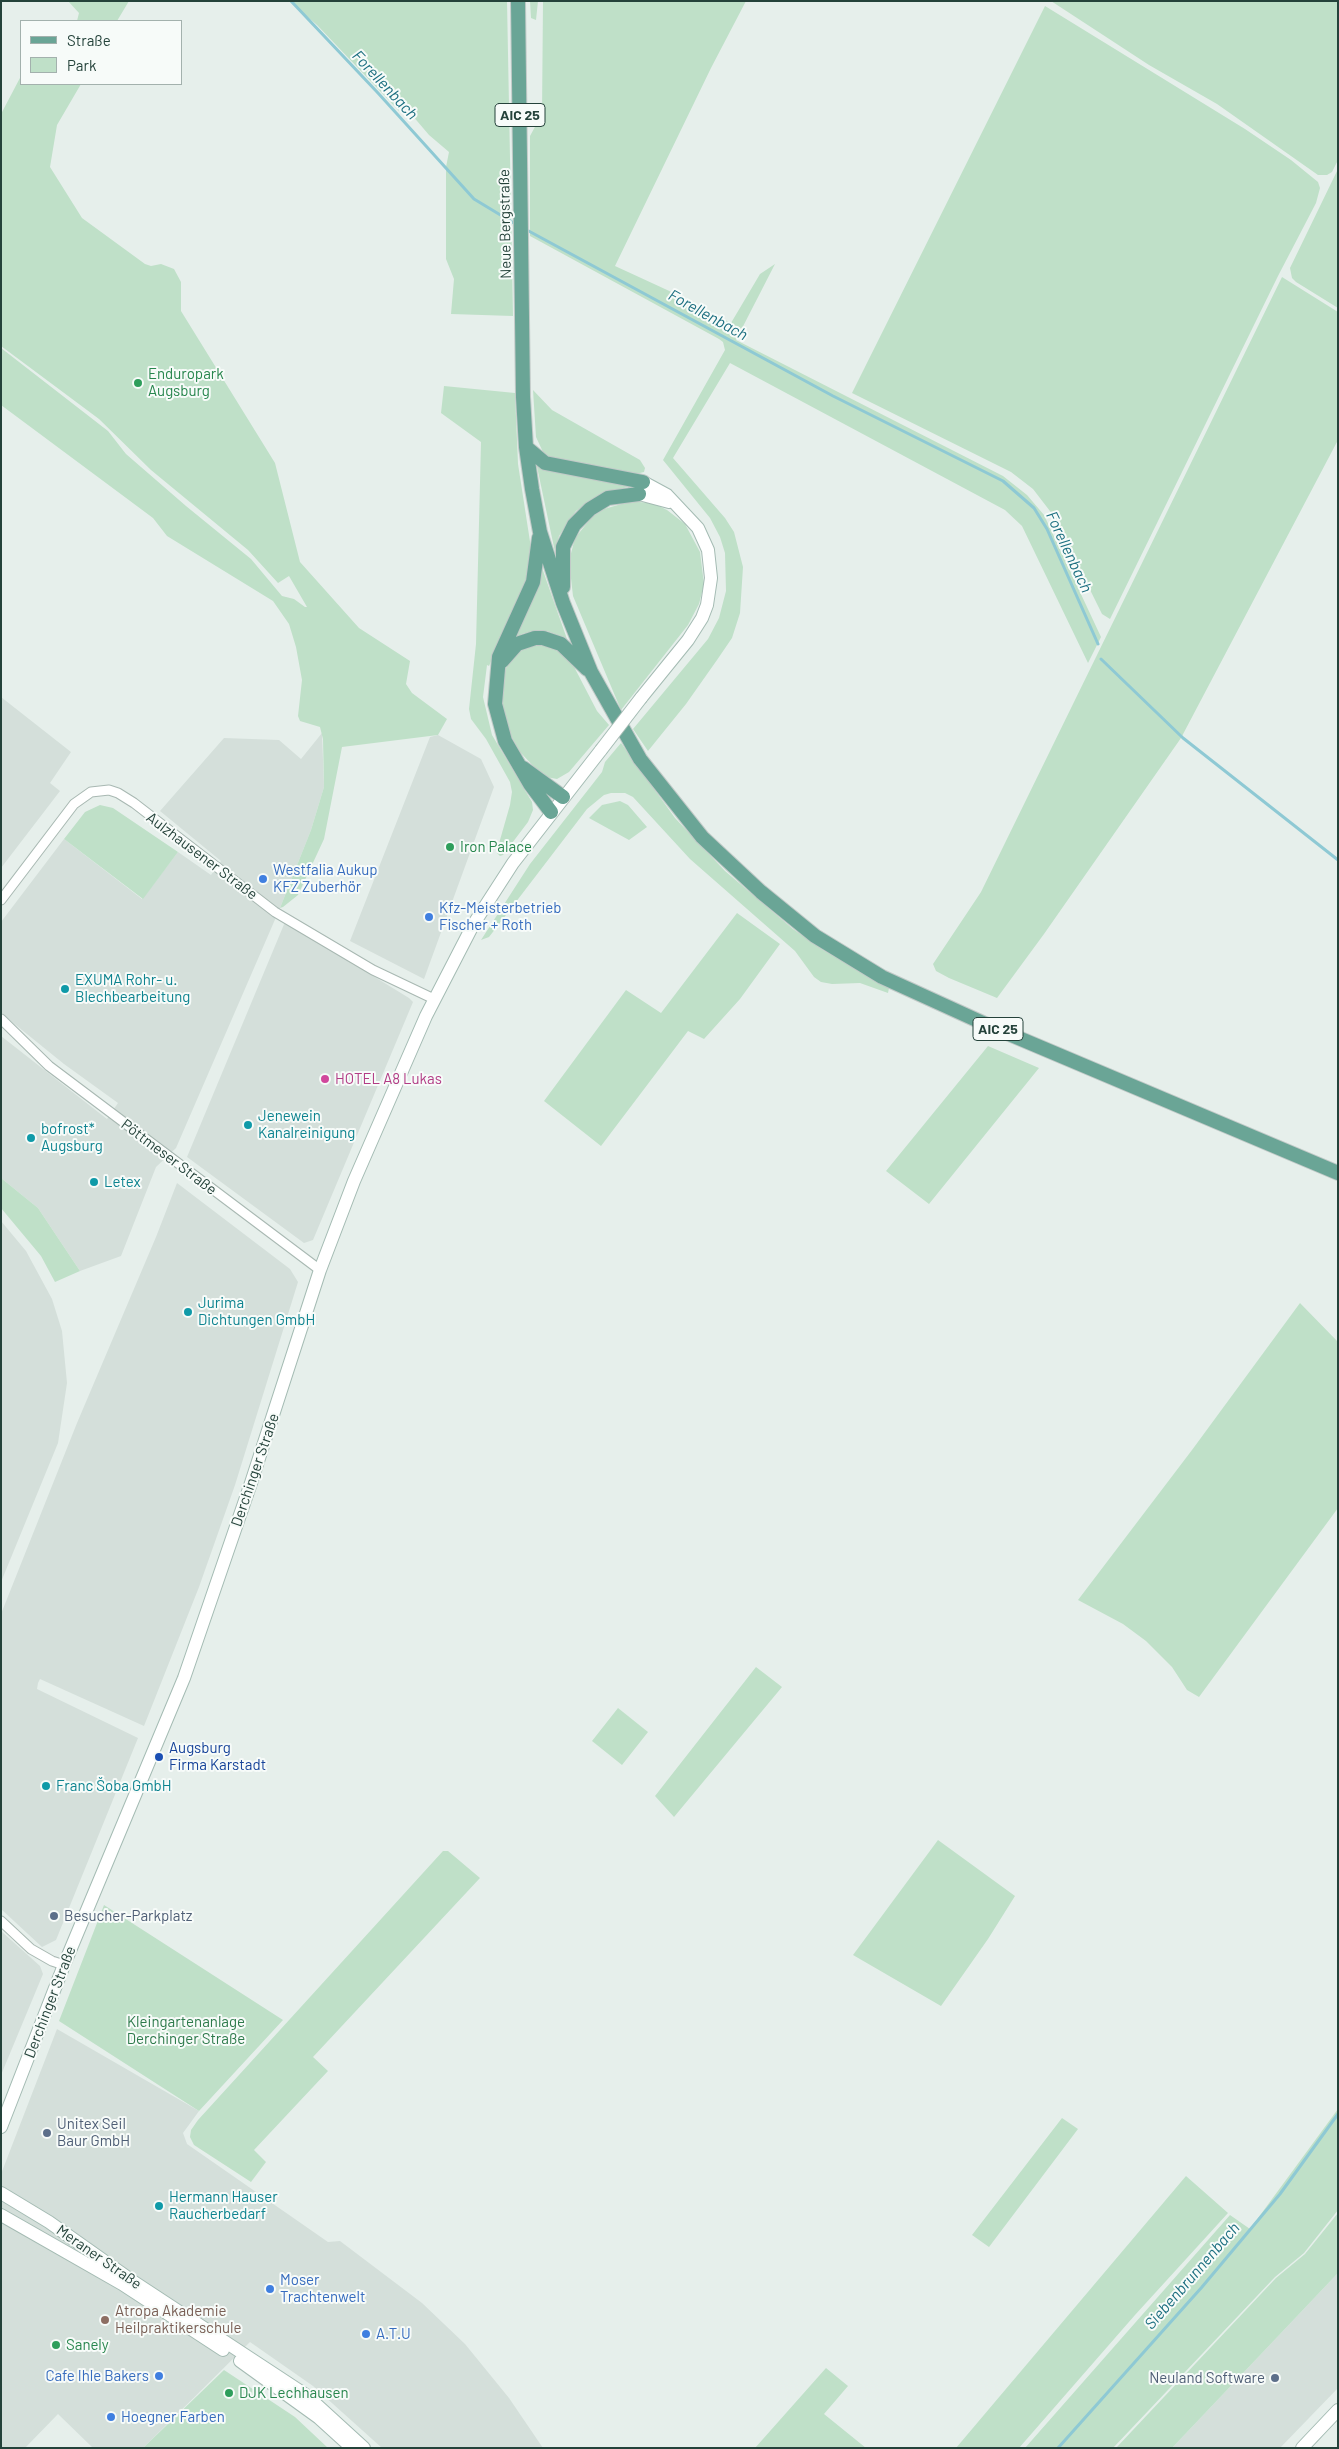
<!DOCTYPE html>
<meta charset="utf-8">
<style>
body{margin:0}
#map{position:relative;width:1339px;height:2449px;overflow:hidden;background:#e6efeb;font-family:Barlow,sans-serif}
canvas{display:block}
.frame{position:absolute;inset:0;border:2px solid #24423a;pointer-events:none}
.legend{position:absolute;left:20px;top:20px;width:162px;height:65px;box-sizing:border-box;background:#f7fbf9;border:1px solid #a3b1ad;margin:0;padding:6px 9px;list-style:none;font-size:15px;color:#24423a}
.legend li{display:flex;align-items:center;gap:10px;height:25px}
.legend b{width:25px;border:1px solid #a3b1ad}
</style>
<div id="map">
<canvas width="1339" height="2449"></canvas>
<div class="frame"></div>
<ul class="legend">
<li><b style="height:6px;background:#6aa596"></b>Straße</li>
<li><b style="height:14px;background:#bfe0c8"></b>Park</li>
</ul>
</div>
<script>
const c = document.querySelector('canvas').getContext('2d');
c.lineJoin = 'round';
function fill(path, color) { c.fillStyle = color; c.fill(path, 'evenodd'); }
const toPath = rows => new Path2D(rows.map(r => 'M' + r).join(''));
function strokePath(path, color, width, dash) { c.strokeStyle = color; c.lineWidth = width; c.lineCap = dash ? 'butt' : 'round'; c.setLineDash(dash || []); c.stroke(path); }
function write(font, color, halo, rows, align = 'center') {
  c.font = font + ' Barlow,sans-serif'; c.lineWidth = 4; c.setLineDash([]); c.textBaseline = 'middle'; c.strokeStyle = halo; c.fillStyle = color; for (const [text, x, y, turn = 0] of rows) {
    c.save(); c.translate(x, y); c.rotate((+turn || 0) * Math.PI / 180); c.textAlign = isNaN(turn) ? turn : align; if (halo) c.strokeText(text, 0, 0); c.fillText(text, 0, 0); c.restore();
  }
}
fill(toPath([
 [1,697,71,752,50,783,60,791,1,868],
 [322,733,324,787,311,830,280,908,176,1148,156,1167,121,1256,80,1271,38,1208,1,1178,1,1036,107,1119,118,1103,64,1064,1,1013,1,922,64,839,142,899,178,852,211,875,221,861,160,811,224,738,279,740,301,759],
 [438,735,481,759,494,787,424,979,350,941,430,737],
 [285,922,409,998,413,1002,313,1240,304,1243,187,1157],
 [177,1183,290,1269,298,1282,235,1485,199,1587,144,1726,40,1679,38,1683,37,1689,138,1738,56,1940,42,1947,1,1909,1,1614,77,1423,156,1237],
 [1,1221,26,1251,52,1299,62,1331,67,1383,58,1443,1,1582],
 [1,1931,40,1966,43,1974,1,2075],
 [57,2029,199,2111,183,2133,187,2144,328,2242,340,2241,422,2303,465,2344,509,2398,543,2448,382,2448,313,2386,250,2342,143,2448,93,2448,58,2414,25,2448,1,2448,1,2174],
 [1338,2273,1338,2388,1280,2448,1172,2448]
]), '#d4dfda');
fill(toPath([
 [68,1,129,1,117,21,77,21,79,13],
 [289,1,507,1,513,316,451,314,454,279,446,259,446,167,449,152,429,135,400,101,399,111,317,25],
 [530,1,538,1,536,20,531,18],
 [543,1,746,1,711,68,615,266,678,295,731,323,760,274,775,264,736,340,1003,476,1027,495,1044,515,1101,637,1088,663,1022,526,1005,510,730,363,673,458,725,518,734,532,743,567,740,613,732,638,717,660,686,704,648,751,633,729,708,639,719,618,726,591,725,553,720,537,710,518,663,460,725,350,723,342,719,339,530,236,530,136,542,114],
 [1051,1,1338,1,1338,160,1332,172,1327,175,1318,175,1217,104,1149,65],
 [1045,6,1245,129,1291,160,1318,182,1320,188,1316,203,1278,276,1110,619,1102,614,1053,515,1033,489,1011,472,852,393],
 [21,76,21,84,81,84,57,125,50,167,82,218,145,264,151,266,161,264,174,269,181,282,181,311,275,463,300,562,359,628,410,661,406,684,412,693,447,719,438,735,342,747,324,839,298,895,283,907,280,908,311,830,324,787,323,739,320,727,300,721,298,716,302,680,296,647,289,624,273,601,167,536,153,518,1,405,1,348,108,431,126,454,186,506,251,559,282,596,294,599,305,607,307,607,289,576,278,583,248,550,151,470,99,419,1,346,1,114],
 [1338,169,1338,308,1296,282,1292,278,1290,268],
 [1282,277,1338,312,1338,440,1181,738,1044,934,997,998,949,978,936,971,933,964,981,892],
 [444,386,515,393,518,464,531,548,529,576,489,666,487,665,483,697,492,735,532,802,533,810,528,822,503,855,500,856,497,853,498,847,510,805,512,792,510,782,486,739,471,719,469,709,476,644,481,442,441,413],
 [533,390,552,410,640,460,645,468,644,472,636,474,550,459,543,452,536,437],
 [536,462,554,472,629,482,631,486,599,495,576,511,559,536,555,552],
 [632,501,655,504,667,510,685,524,700,552,704,584,699,604,688,625,621,710,573,596,569,561,575,538,592,517,604,509],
 [541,565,567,639,547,631,534,631,522,634,510,642,531,604,539,583],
 [535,643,558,648,570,659,597,711,609,725,569,772,557,779,546,777,538,771,520,752,509,732,501,702,501,682,509,660,517,651],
 [621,743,675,818,725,871,793,929,823,950,889,988,888,993,860,983,832,984,821,982,814,977,795,951,690,859,633,797,625,793,611,793,604,795,587,809,496,928,489,937,481,940,530,864,602,772,605,762],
 [620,801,628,805,647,827,629,840,589,818,602,805],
 [100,805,113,808,178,852,143,899,64,839,85,812],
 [737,913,780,944,740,999,704,1039,688,1031,601,1146,544,1101,626,990,661,1013],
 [988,1046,1039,1068,929,1204,886,1171],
 [1,1178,38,1208,80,1271,55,1282,41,1256,1,1208],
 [1300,1303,1338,1342,1338,1508,1199,1697,1187,1690,1172,1667,1146,1641,1123,1624,1078,1600,1192,1450],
 [756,1667,782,1687,674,1817,655,1796],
 [618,1708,648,1732,622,1765,592,1741],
 [938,1840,1015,1896,988,1939,941,2006,853,1955],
 [443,1851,448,1851,480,1878,313,2057,328,2071,254,2150,266,2162,251,2182,194,2145,190,2137,191,2130,198,2120],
 [104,1905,283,2020,199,2111,59,2021],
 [1338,2109,1338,2210,1304,2253,1275,2277,1113,2448,1025,2448,1230,2215,1250,2229],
 [1062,2118,1078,2129,989,2247,972,2235],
 [1186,2176,1228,2213,1135,2315,1019,2448,956,2448],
 [1338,2213,1338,2273,1172,2448,1116,2448,1276,2278,1305,2254],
 [826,2368,848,2386,824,2414,866,2448,755,2448],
 [224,2370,295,2417,328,2448,143,2448]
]), '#bfe0c8');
strokePath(toPath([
 [291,1,378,93,474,199,517,225],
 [525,229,833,396,1003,481,1034,508,1047,529,1098,644],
 [1101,659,1183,738,1338,860],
 [1058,2448,1202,2287,1280,2194,1338,2114]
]), '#8ec9d4', 3);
const street = toPath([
 [1,900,74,804,91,792,109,790,118,793,134,803,275,912,373,970,434,999],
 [1,1019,49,1066,320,1270],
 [1,1921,31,1949,52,1961,64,1965]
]);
const secondary = toPath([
 [639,494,669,502],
 [641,698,688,640,702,618,707,605,711,578,708,550,698,528,667,495,643,482],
 [1,2127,64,1965,184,1678,251,1483,320,1270,354,1181,426,1016,473,925,513,863,601,750],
 [1,2193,49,2222,131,2280,306,2395,364,2448],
 [1,2215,122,2284,223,2350],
 [240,2361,319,2418,352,2448],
 [1302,2448,1338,2410]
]);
const primary = toPath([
 [518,1,523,397,526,447,532,489,540,532,563,603,591,672,640,759,702,837,761,892,815,936,882,977,983,1023,1338,1173],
 [526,447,545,463,643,482],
 [539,538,533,582,499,657,495,704,505,741,530,784,551,812],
 [563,587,563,547,574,525,590,509,608,498,639,494],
 [502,661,517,644,535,638,543,638,561,644,587,669],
 [523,768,563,797]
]);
strokePath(street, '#a8b8b2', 11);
strokePath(secondary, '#a4bbb3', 14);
strokePath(primary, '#c2cac8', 16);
strokePath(street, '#fff', 9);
strokePath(secondary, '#fff', 12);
strokePath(primary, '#6aa596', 14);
const secondaryBridge = toPath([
 [601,750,641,698]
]);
strokePath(secondaryBridge, '#a4bbb3', 14, []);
strokePath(secondaryBridge, '#fff', 12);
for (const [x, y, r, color] of [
 [138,383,5,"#2e9e5b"],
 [450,847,5,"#2e9e5b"],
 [263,879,5,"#3f7fe0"],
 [429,917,5,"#3f7fe0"],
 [65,989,5,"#0f9aa8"],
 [325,1079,5,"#d1479c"],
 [248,1125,5,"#0f9aa8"],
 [31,1138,5,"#0f9aa8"],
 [94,1182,5,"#0f9aa8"],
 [188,1312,5,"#0f9aa8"],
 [159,1757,5,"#1a4fb4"],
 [46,1786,5,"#0f9aa8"],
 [54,1916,5,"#5c6f8a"],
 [47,2133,5,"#5c6f8a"],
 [159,2206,5,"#0f9aa8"],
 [270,2289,5,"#3f7fe0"],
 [105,2320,5,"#8d6e63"],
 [366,2334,5,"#3f7fe0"],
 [56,2345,5,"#2e9e5b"],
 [159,2376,5,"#3f7fe0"],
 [1275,2378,5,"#5c6f8a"],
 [229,2393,5,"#2e9e5b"],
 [111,2417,5,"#3f7fe0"]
]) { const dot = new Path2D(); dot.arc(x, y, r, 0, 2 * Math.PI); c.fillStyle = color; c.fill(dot); strokePath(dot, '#f7fbf9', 2); }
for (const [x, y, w] of [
 [520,115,50],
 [998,1029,50]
]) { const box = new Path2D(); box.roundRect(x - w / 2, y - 11.5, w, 23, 4); c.fillStyle = '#f7fbf9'; c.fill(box); strokePath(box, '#24423a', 1); }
write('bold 14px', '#24423a', null, [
 ["AIC 25",520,115],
 ["AIC 25",998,1029]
]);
write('15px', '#24423a', '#f7fbf9', [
 ["Neue Bergstraße",505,224,-91],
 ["Aulzhausener Straße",202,856,37],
 ["Pöttmeser Straße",169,1157,37],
 ["Derchinger Straße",255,1470,-71],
 ["Derchinger Straße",50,2002,-69],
 ["Meraner Straße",99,2257,35]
]);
write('15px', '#27864d', '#f7fbf9', [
 ["Enduropark",148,374],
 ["Augsburg",148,391],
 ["Iron Palace",460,847],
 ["Sanely",66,2345],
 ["DJK Lechhausen",239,2393]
], 'left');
write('15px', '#366cbe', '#f7fbf9', [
 ["Westfalia Aukup",273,870],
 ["KFZ Zuberhör",273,887],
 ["Kfz-Meisterbetrieb",439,908],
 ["Fischer + Roth",439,925],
 ["Moser",280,2280],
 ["Trachtenwelt",280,2297],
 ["A.T.U",376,2334],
 ["Cafe Ihle Bakers",149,2376,"right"],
 ["Hoegner Farben",121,2417]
], 'left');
write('15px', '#0d838f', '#f7fbf9', [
 ["EXUMA Rohr- u.",75,980],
 ["Blechbearbeitung",75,997],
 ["Jenewein",258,1116],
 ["Kanalreinigung",258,1133],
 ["bofrost*",41,1129],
 ["Augsburg",41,1146],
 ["Letex",104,1182],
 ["Jurima",198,1303],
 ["Dichtungen GmbH",198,1320],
 ["Franc Šoba GmbH",56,1786],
 ["Hermann Hauser",169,2197],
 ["Raucherbedarf",169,2214]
], 'left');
write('15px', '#b23c85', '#f7fbf9', [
 ["HOTEL A8 Lukas",335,1079]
], 'left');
write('15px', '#164399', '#f7fbf9', [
 ["Augsburg",169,1748],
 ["Firma Karstadt",169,1765]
], 'left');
write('15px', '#4e5e75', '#f7fbf9', [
 ["Besucher-Parkplatz",64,1916],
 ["Unitex Seil",57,2124],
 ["Baur GmbH",57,2141],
 ["Neuland Software",1265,2378,"right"]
], 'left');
write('15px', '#2d7a4b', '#f7fbf9', [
 ["Kleingartenanlage",186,2022],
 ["Derchinger Straße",186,2039]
]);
write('15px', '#785e54', '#f7fbf9', [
 ["Atropa Akademie",115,2311],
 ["Heilpraktikerschule",115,2328]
], 'left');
write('italic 16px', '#1c6f80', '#f7fbf9', [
 ["Forellenbach",385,85,47],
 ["Forellenbach",708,315,29],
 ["Forellenbach",1069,552,65],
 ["Siebenbrunnenbach",1192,2276,-49]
]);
</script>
